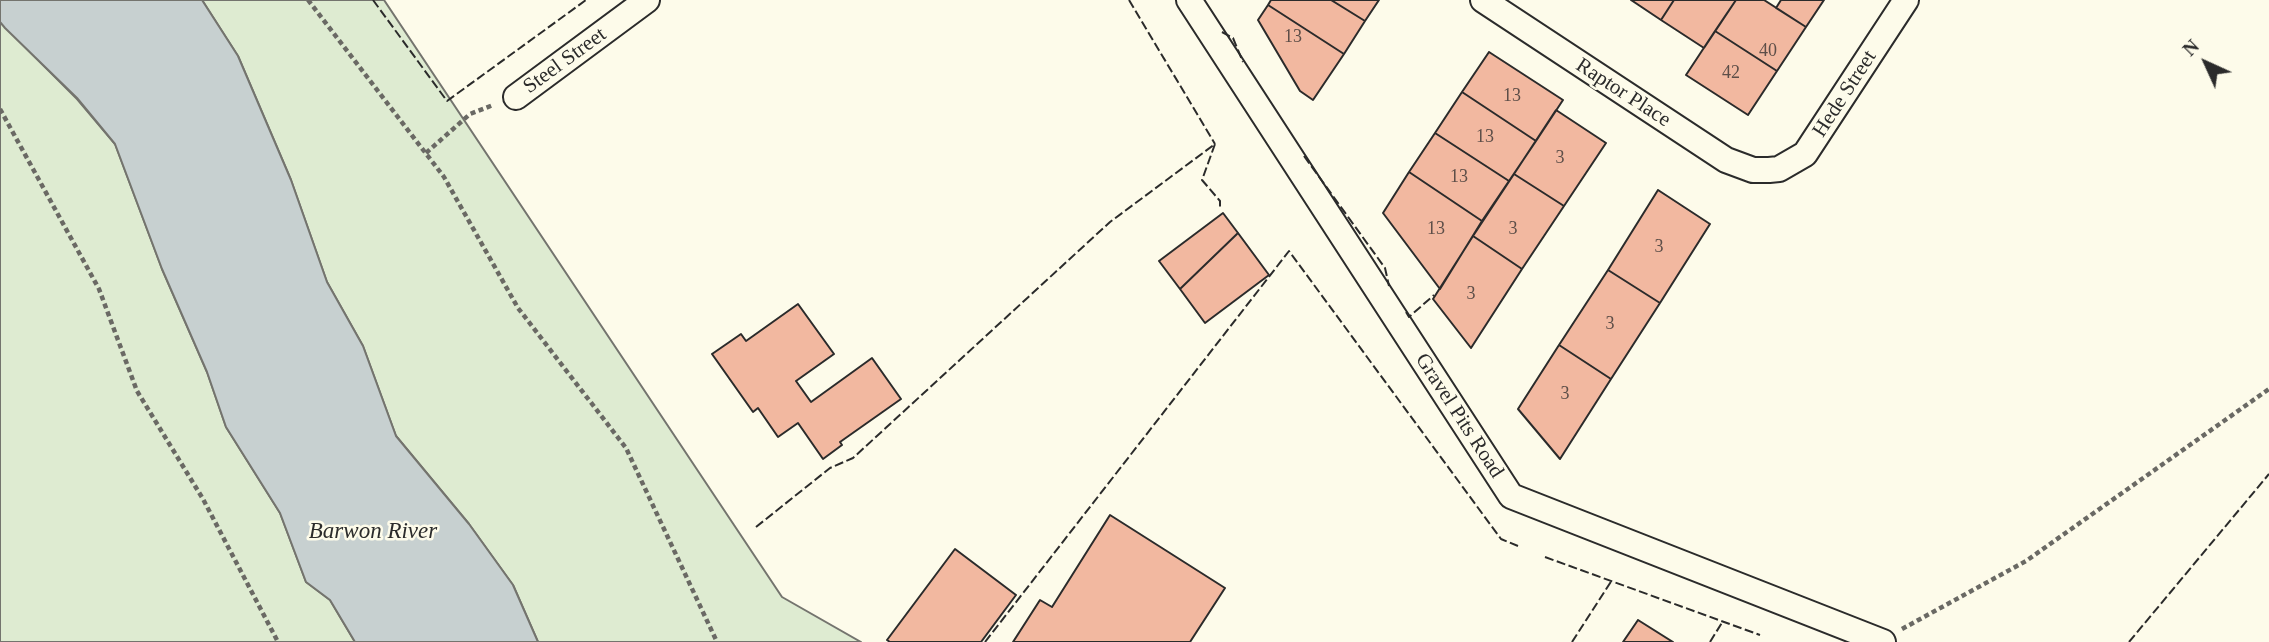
<!DOCTYPE html>
<style>
body{margin:0}
#map{position:relative;width:2269px;height:642px;overflow:hidden;background:#fdfbea;font-family:"Times New Roman",serif}
canvas{display:block}
.north{position:absolute;left:2171px;top:28px;width:70px;height:70px;-webkit-text-stroke:5px #fdfbea;paint-order:stroke;rotate:315deg;font-size:19px;font-weight:700;line-height:28px;text-align:center;color:#2b2b2b}
.north::after{content:'';display:block;margin:auto;width:24px;height:32px;background:#2b2b2b;clip-path:polygon(50% 0,100% 100%,50% 72%,0 100%)}
</style>
<div id="map">
<canvas width="2269" height="642"></canvas>
<div class="north">N</div>
</div>
<script>
const c = document.querySelector('canvas').getContext('2d');
c.lineJoin = 'round';
function fill(path, color) { c.fillStyle = color; c.fill(path, 'evenodd'); }
const toPath = rows => new Path2D(rows.map(r => 'M' + r).join(''));
function strokePath(path, color, width, dash) { c.strokeStyle = color; c.lineWidth = width; c.lineCap = dash ? 'butt' : 'round'; c.setLineDash(dash || []); c.stroke(path); }
function write(font, color, halo, rows, align = 'center') {
  c.font = font + ' "Times New Roman",serif'; c.lineWidth = 5; c.setLineDash([]); c.textBaseline = 'middle'; c.strokeStyle = halo; c.fillStyle = color; for (const [text, x, y, turn = 0] of rows) {
    c.save(); c.translate(x, y); c.rotate((+turn || 0) * Math.PI / 180); c.textAlign = isNaN(turn) ? turn : align; if (halo) c.strokeText(text, 0, 0); c.fillText(text, 0, 0); c.restore();
  }
}
const green = toPath([
 [202,0,384,0,782,597,861,642,538,642,513,585,469,524,396,436,363,346,327,282,291,180,238,56,202,0],
 [0,22,77,99,115,144,162,269,207,372,226,427,280,513,306,582,330,600,355,642,0,642,0,22]
]);
fill(green, '#deebd1');
strokePath(green, '#74746e', 2);
const water = toPath([
 [0,0,202,0,238,56,291,180,327,282,363,346,396,436,469,524,513,585,538,642,355,642,330,600,306,582,280,513,226,427,207,372,162,269,115,144,77,98,5,28,0,22,0,0]
]);
fill(water, '#c7d0d0');
strokePath(water, '#74746e', 2);
const building = toPath([
 [1271,0,1331,0,1365,21,1344,54,1268,5,1271,0],
 [1331,0,1379,0,1365,21,1331,0],
 [1631,0,1674,0,1661,20,1631,0],
 [1674,0,1736,0,1704,48,1661,20,1674,0],
 [1736,0,1764,0,1806,27,1777,71,1715,31,1736,0],
 [1781,0,1824,0,1806,27,1776,8,1781,0],
 [1268,5,1344,54,1313,100,1300,91,1258,20,1268,5],
 [1715,31,1777,71,1748,115,1686,75,1715,31],
 [1489,52,1563,100,1536,141,1462,92,1489,52],
 [1462,92,1536,141,1509,181,1435,133,1462,92],
 [1556,110,1606,143,1564,206,1514,174,1556,110],
 [1435,133,1509,181,1482,221,1409,172,1435,133],
 [1409,172,1482,221,1440,289,1383,213,1409,172],
 [1514,174,1564,206,1522,269,1473,236,1514,174],
 [1658,190,1710,224,1660,303,1608,270,1658,190],
 [1223,213,1238,233,1180,289,1159,261,1223,213],
 [1238,233,1269,275,1205,323,1180,289,1238,233],
 [1473,236,1522,269,1471,348,1433,299,1473,236],
 [1608,270,1660,303,1611,379,1559,345,1608,270],
 [798,304,834,354,796,381,811,402,872,358,901,399,840,442,842,445,823,459,798,423,778,437,758,408,753,412,712,354,741,334,746,341,798,304],
 [1559,345,1611,379,1560,459,1518,409,1559,345],
 [1110,515,1225,588,1190,642,1013,642,1040,600,1052,607,1110,515],
 [955,549,1016,595,981,642,890,642,887,640,955,549],
 [1638,620,1673,642,1623,642,1638,620]
]);
fill(building, '#f2b8a0');
strokePath(building, '#2b2b2b', 2);
const minor = toPath([
 [1189,0,1511,496,1883,642],
 [1483,0,1726,160,1753,170,1769,170,1779,169,1805,154,1906,0],
 [516,97,647,0]
]);
strokePath(minor, '#2b2b2b', 28);
strokePath(toPath([
 [308,0,444,177,518,308,626,448,717,642],
 [0,109,99,289,137,391,203,499,278,642],
 [426,153,470,114,493,105],
 [1902,629,2026,561,2269,389]
]), '#6a6964', 4.5, [5, 3.5]);
strokePath(minor, '#fdfbea', 24);
strokePath(toPath([
 [373,0,447,101,586,0],
 [1129,0,1215,144],
 [1222,32,1233,38,1243,62],
 [1215,144,1202,180,1220,201,1220,208],
 [1304,156,1385,268,1389,286],
 [1406,312,1409,317,1434,295],
 [756,527,830,468,853,458,1110,222,1215,144],
 [1545,557,1760,635],
 [985,642,1289,251,1501,539,1518,546],
 [1572,642,1612,580],
 [1710,642,1723,621],
 [2129,642,2269,474]
]), '#2b2b2b', 2, [9, 3.5]);
write('18px', '#5d4e48', null, [
 ["13",1293,37],
 ["40",1768,51],
 ["42",1731,73],
 ["13",1512,96],
 ["13",1485,137],
 ["3",1560,158],
 ["13",1459,177],
 ["13",1436,229],
 ["3",1513,229],
 ["3",1659,247],
 ["3",1471,294],
 ["3",1610,324],
 ["3",1565,394]
]);
write('21px', '#2b2b2b', '#fdfbea', [
 ["Steel Street",565,61,-36],
 ["Raptor Place",1623,93,33],
 ["Hede Street",1845,94,-57],
 ["Gravel Pits Road",1459,416,57]
]);
write('italic 23px', '#2b2b2b', '#fdfbea', [
 ["Barwon River",373,532]
]);
</script>
